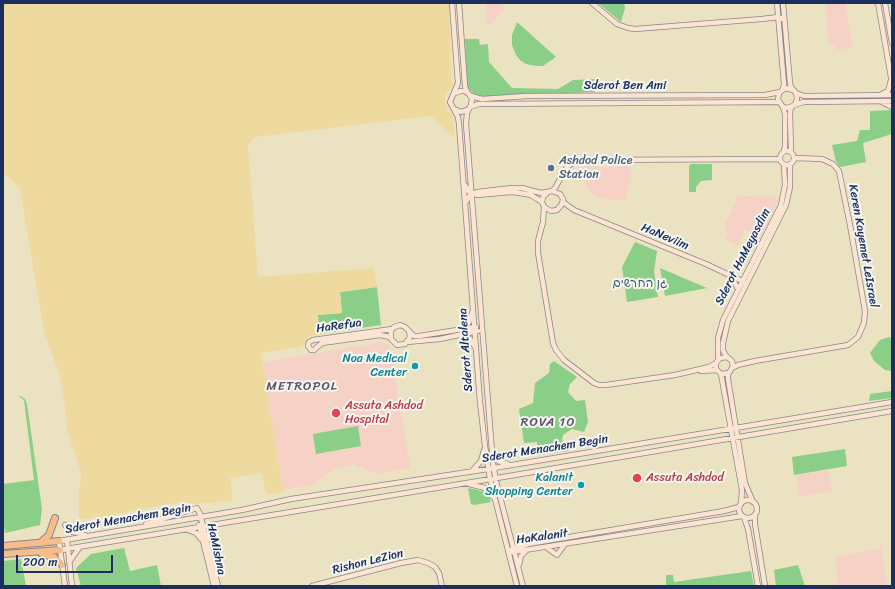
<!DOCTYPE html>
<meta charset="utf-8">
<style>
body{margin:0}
#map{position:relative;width:895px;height:589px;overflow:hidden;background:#ebe2c2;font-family:Sriracha,sans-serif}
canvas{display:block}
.frame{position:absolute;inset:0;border:4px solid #1b2f5e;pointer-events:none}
.scale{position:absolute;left:16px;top:555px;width:97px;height:18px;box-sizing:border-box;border:2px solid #1b2f5e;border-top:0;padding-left:5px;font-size:12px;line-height:14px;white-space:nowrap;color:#1b2f5e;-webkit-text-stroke:3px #f6f6f2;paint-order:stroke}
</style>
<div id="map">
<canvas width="895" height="589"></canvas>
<div class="frame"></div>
<div class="scale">200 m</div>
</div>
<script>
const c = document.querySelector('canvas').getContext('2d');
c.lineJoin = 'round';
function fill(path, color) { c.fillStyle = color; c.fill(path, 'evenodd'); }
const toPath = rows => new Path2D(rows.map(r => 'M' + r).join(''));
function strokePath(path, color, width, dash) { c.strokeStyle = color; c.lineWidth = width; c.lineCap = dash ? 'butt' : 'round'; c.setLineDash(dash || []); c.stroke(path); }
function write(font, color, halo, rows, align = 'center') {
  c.font = font + ' Sriracha,"Playpen Sans Hebrew",sans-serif'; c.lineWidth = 4; c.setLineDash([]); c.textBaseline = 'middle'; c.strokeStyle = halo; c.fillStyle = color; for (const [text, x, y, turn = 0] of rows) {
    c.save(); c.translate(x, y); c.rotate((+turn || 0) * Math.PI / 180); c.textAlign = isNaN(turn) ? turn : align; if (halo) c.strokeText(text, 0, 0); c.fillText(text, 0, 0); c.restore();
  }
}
fill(toPath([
 [486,3,501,3,504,9,491,25,487,25],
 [828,3,846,3,852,47,837,50,828,39,826,5],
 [627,166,631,170,630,181,625,200,603,199,590,193,578,168],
 [738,196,780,197,761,237,745,229,738,245,725,240,728,233,724,227],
 [383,342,390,346,410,468,378,474,353,464,336,468,313,485,283,490,262,362],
 [829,470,832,491,800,496,798,496,798,493,799,492,797,475],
 [881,548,887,586,839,586,837,581,836,557]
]), '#f6d1c5');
fill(toPath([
 [598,3,624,3,625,8,621,22],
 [517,22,556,57,543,66,536,66,526,64,520,60,516,55,512,45,512,35],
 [465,39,479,39,480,45,488,44,489,62,512,88,558,89,573,80,596,79,595,92,477,97,467,87],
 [891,110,892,134,863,143,866,162,840,167,836,161,832,145,857,141,860,130,870,130,870,111],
 [691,164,712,164,712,180,701,181,696,187,696,192,689,192,689,166],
 [635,242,657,251,654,271,658,297,627,302,622,267],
 [660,268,707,288,665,296],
 [377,287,381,325,320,334,317,315,342,313,340,292],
 [889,337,892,339,892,371,885,370,874,361,870,353,880,340],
 [554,361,577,377,570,384,568,392,576,401,585,400,588,422,584,432,572,429,563,435,562,440,569,451,538,455,537,442,524,443,519,409,533,403,535,383,549,373,550,364],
 [892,391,892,398,869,401,870,394],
 [12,395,21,396,25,399,27,404,42,509,40,525,5,533,3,518,3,484,34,480,24,400,19,396],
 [358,426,361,446,316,454,313,434],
 [845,449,847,466,794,475,792,457],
 [468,488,482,491,488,495,491,502,474,505,471,504],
 [124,548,130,571,157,565,161,586,81,586,76,568,91,554],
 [21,559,26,586,3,586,3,561],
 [798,565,805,586,776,586,774,570],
 [751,571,754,586,666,586,666,575,673,575,674,582]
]), '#8ace88');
fill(toPath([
 [3,3,450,3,451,75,453,85,446,95,445,101,447,108,453,117,455,138,431,116,255,137,248,146,258,277,374,268,377,287,340,292,342,313,318,315,320,334,310,336,306,339,304,345,299,347,261,353,283,492,268,494,265,491,262,473,230,478,233,500,212,503,185,504,180,502,102,517,79,519,79,489,82,477,68,432,63,392,59,374,44,331,20,188,6,175,3,174]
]), '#eeda9e');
const secondary = toPath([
 [452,3,458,83,450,102,458,117,459,124,480,402,485,446,490,479,517,586],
 [459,3,465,86,467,92],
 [592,3,617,24,628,28,635,29,762,19,778,17,784,19],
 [777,3,784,84,783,89],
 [783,3,790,83,791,87,796,93,797,98,796,103,793,106,787,108,783,107,778,100,779,93,785,88,793,90],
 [878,3,892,83],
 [885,3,892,43],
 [455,93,461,91,465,91,469,94,472,99,471,105,467,113,466,124,493,464,496,481,523,586],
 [796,93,804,96,892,95],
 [882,94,888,91,891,80],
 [471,96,482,99,527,96,765,95,780,92],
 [882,102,892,107],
 [794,105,804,102,892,101],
 [470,107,479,104,778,102],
 [783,107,785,114,785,146,784,151],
 [454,109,461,112,469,109],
 '780 158a7 7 0 1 1 14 0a7 7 0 1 1-14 0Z',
 [791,151,790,113,791,107],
 [465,185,469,192,477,195,511,192,520,193,531,195,542,202],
 [552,191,555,188,564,172,567,167,573,163,583,160,780,159],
 [466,202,470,195,477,192,512,188,522,188,541,193,552,191,560,194,563,199,562,204,557,210,551,211,544,207,542,202,543,197,548,192],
 [563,202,574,210,706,264,744,282],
 [544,207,543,222,538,241,538,253,553,343,556,350,564,360,594,383,599,385,606,385,675,375,709,367,716,363],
 [731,276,738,289],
 [462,329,469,322,473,310],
 [409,331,410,337,405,344,397,345,391,339,391,331,394,327,400,325,405,327,414,336,419,336,476,327],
 [461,336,470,339,475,347],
 [390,337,380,335,322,343,314,350,311,350,308,346,309,342,313,340,392,329],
 [407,342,440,339,478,331],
 [727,357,720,358,716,363,716,369,721,374,729,373,733,366,732,361,726,356,723,350,723,343,728,321,786,205,790,187,790,164],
 [718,359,718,338,723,320,781,205,785,185,784,165],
 [732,368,738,365,755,361,848,345,858,337,864,323,865,311,850,225,839,171,833,164,822,159,795,158],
 [701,371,717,370],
 [728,373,728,379,745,483,753,502],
 [721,374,742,490,741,504],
 [492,455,498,461,508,464],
 [472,471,481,461,484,450],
 [469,484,485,488,493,497],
 '739 509a9 9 0 1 1 18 0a9 9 0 1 1-18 0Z',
 [755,515,755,524,765,586],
 [744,517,748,529,758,586],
 [146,524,197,508,200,514,218,586],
 [65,525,73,532,85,535],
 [199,525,214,586],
 [188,530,196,533,201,539],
 [67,540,72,586],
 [207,540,210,531,216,525],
 [546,547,557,555,565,544],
 [512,549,528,544,724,511,739,507],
 [60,550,509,476,892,411],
 [512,552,742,516],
 [70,561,79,548],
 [519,565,521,556,526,551],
 [65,586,59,541,242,510,291,499,488,469,892,402],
 [312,586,401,563,418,560,428,563,435,567,439,573,442,586]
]);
const highway = toPath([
 [40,543,49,535,55,518],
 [3,546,59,541],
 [3,554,60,550],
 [42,554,54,557,62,565]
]);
strokePath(secondary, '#838890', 6);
strokePath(highway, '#838890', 8);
strokePath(secondary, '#fde4d0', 4.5);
strokePath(highway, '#f9bc89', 6);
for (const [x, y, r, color] of [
 [551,168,4,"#5c6f8a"],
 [415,366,4,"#0f9aa8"],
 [336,413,5,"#e0444e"],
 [637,478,5,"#e0444e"],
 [581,485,4,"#0f9aa8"]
]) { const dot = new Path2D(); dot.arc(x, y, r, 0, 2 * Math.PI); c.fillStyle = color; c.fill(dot); strokePath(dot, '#f6f6f2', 1.5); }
write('12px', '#1b2f5e', '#f6f6f2', [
 ["Sderot Ben Ami",625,86],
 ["HaNeviim",665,237,23],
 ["Keren Kayemet LeIsrael",863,246,80],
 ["Sderot HaMeyasdim",743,257,-63],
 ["HaRefua",339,326,-8],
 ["Sderot Altalena",466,350,-94],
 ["Sderot Menachem Begin",545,449,-9],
 ["Sderot Menachem Begin",128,519,-10],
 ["HaKalanit",542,537,-8],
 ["HaMishna",216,549,78],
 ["Rishon LeZion",368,562,-14]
]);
write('12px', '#4e5e75', '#f6f6f2', [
 ["Ashdod Police",559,161],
 ["Station",559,175]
], 'left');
write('12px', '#375768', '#f6f6f2', [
 ["גן החרשים",640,284]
]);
write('12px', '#0d838f', '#f6f6f2', [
 ["Noa Medical",407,359],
 ["Center",407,373],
 ["Kalanit",573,478],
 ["Shopping Center",573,492]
], 'right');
write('12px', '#be3a42', '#f6f6f2', [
 ["Assuta Ashdod",345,406],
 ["Hospital",345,420],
 ["Assuta Ashdod",646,478]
], 'left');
c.letterSpacing = '1px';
write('13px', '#60546d', '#f6f6f2', [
 ["METROPOL",302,387],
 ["ROVA 10",548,423]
]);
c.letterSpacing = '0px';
</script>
